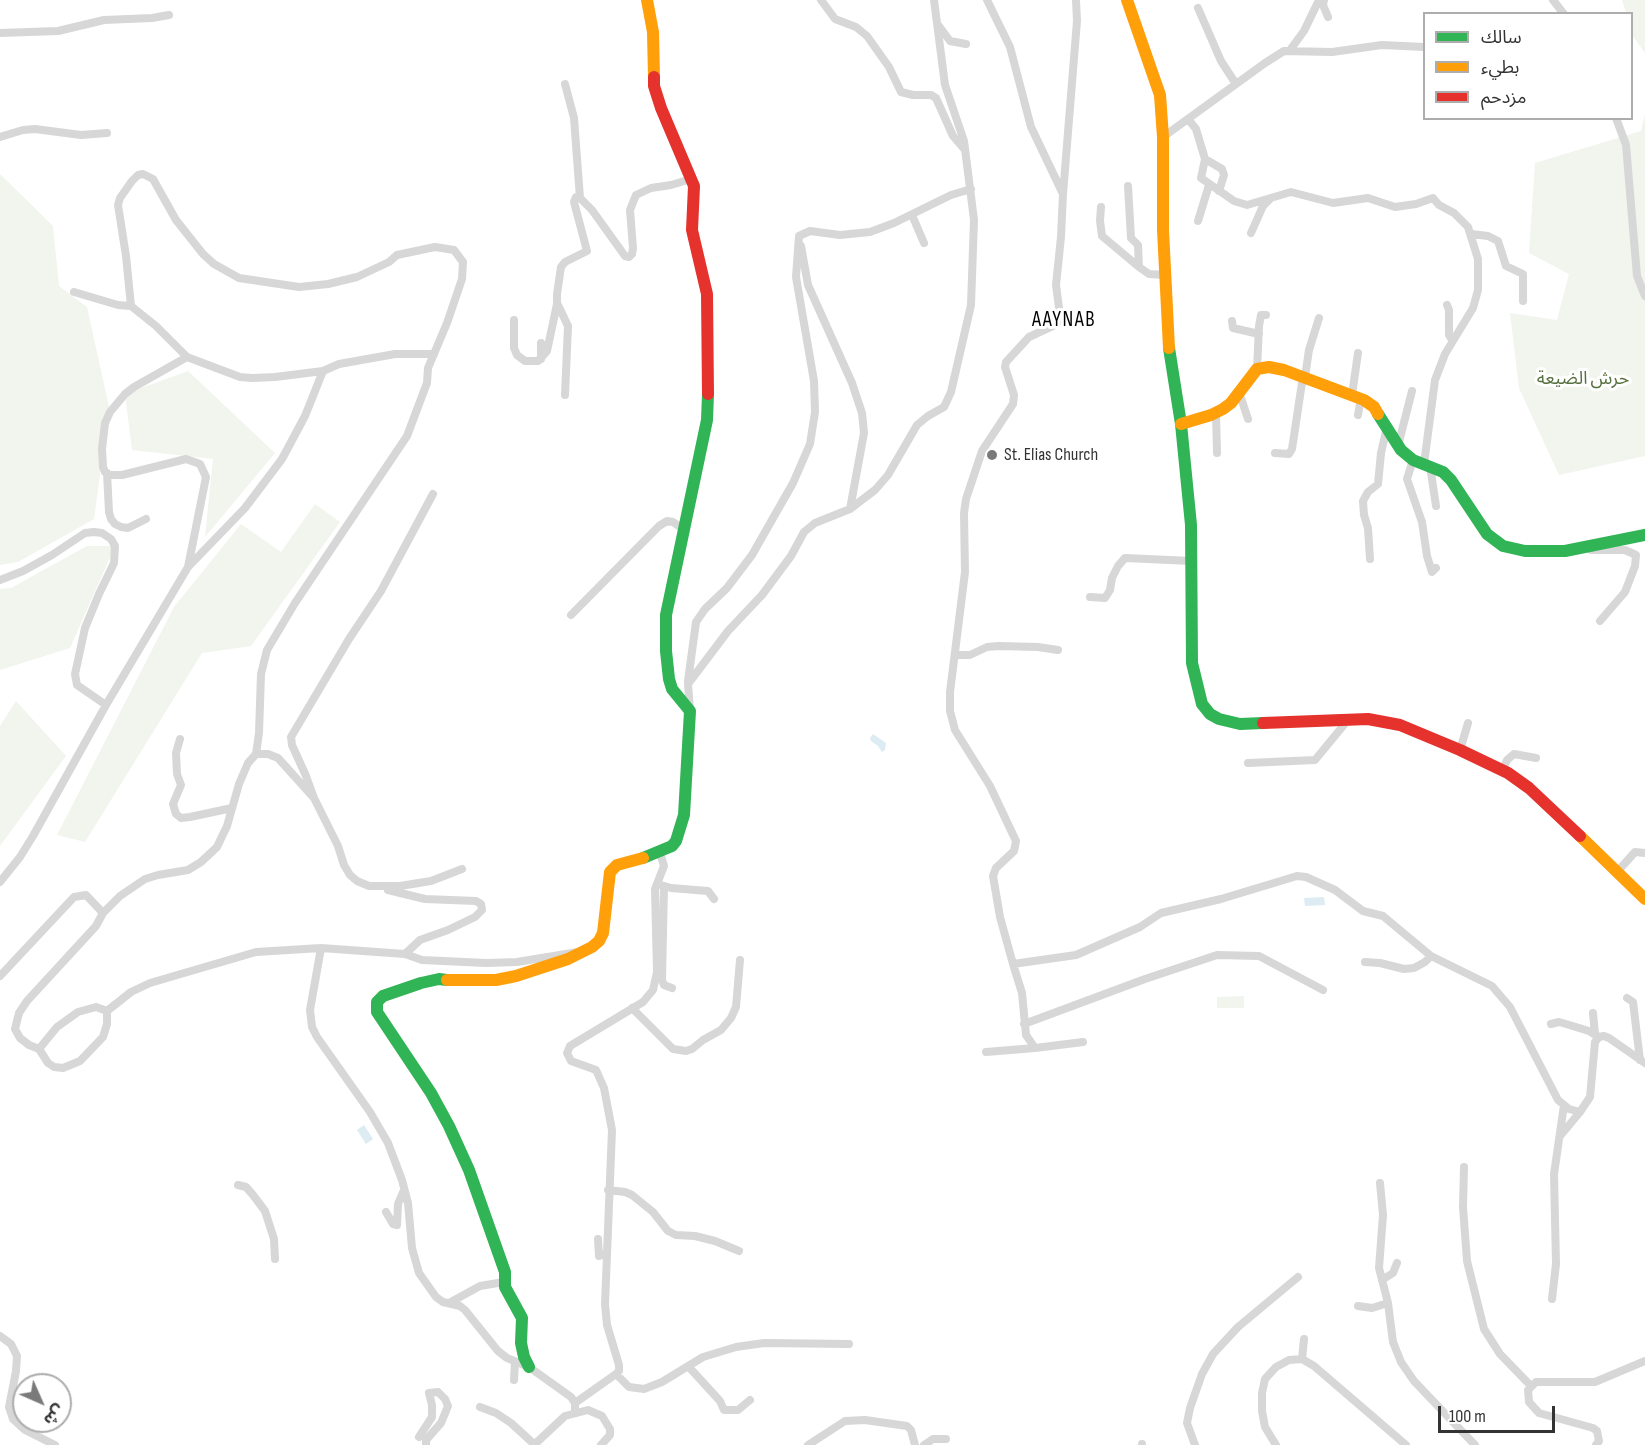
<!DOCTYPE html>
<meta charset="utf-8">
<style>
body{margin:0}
#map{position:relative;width:1645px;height:1445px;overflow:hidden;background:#fff;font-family:"Sofia Sans Condensed","Noto Sans Arabic",sans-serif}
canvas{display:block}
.legend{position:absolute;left:1423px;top:12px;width:210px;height:108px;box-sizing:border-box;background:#fff;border:2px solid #adadad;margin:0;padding:8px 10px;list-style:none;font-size:18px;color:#333}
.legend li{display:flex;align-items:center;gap:12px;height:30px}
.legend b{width:30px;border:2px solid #adadad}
.north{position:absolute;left:12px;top:1373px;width:60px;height:60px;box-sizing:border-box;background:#fff;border:2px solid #adadad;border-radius:50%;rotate:135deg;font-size:16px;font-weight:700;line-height:24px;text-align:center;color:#333}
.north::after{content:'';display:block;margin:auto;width:21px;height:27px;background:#7a7a7a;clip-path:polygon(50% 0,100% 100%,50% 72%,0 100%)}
.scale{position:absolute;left:1438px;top:1406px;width:117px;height:27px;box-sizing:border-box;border:3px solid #333;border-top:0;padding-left:8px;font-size:18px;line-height:21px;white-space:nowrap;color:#333;-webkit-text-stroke:4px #fff;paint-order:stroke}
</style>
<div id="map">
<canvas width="1645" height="1445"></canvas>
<ul class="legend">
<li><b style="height:8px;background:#30b455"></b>سالك</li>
<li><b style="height:8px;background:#ff9f0a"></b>بطيء</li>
<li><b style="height:8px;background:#e5322d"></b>مزدحم</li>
</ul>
<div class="north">ش</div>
<div class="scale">100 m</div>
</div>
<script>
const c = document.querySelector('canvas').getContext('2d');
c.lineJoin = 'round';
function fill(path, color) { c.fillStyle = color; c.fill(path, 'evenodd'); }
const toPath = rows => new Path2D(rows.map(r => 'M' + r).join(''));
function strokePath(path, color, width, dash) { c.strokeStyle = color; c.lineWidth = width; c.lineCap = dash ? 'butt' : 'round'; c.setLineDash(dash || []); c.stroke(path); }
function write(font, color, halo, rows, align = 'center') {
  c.font = font + ' "Sofia Sans Condensed","Noto Sans Arabic",sans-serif'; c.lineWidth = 6; c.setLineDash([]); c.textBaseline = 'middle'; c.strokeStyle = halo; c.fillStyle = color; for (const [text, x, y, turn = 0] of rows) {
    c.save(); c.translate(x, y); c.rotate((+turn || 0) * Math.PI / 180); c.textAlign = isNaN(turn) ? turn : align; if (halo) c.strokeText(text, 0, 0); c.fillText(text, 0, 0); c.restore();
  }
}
fill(toPath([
 [1622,0,1645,0,1645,53,1632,35,1632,14,1626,13],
 [1645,114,1645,456,1559,475,1519,388,1510,313,1557,320,1569,274,1529,253,1535,163,1641,131],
 [0,174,53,226,59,286,87,307,109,407,94,519,18,562,0,565],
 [188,371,275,453,205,537,213,459,132,450,125,394],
 [315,504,340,522,251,646,202,653,85,842,57,835,174,607,241,524,281,552],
 [87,546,115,546,70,648,0,670,0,589,11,588],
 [16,701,66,756,0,846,0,726],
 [1244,996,1244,1008,1217,1008,1217,997]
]), '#f1f5ed');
fill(toPath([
 [873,734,886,743,885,750,882,752,878,746,871,741,870,738],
 [1324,897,1325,905,1305,906,1304,898],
 [364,1125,373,1139,366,1144,357,1130]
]), '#ddebf3');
strokePath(toPath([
 [821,0,835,19,856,27,867,36,889,67,901,92,913,95,931,95,936,98,953,136,965,150],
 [987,0,1010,47,1031,127,1063,194,1077,21,1076,0],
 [1324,0,1323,5,1328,17],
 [1553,0,1564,14],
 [1198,8,1221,61,1236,84],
 [939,26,950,41,966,44],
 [0,33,58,31,104,20,152,18,169,15],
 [1290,50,1304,31,1319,0],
 [565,84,574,118,580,198],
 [1616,118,1626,145,1637,276,1645,296],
 [1188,119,1196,129,1205,159,1201,178,1234,201,1247,205,1291,192,1333,203,1368,198,1395,207,1416,204,1433,198,1439,205,1454,213,1468,227,1478,259,1478,290,1473,308,1445,354,1435,380,1424,464],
 [0,137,23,130,35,129,81,135,107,133],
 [1163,137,1265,63,1284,51,1332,52,1382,45,1424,47],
 [1205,159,1222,169,1224,175,1219,191],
 [1128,186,1131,238,1138,245,1139,267,1149,274,1165,275],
 [1101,207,1100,221,1102,236,1139,267],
 [912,215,924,243],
 [1198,221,1209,185],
 [1251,233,1263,206,1270,199],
 [1471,234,1488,236,1498,241,1506,266,1523,274,1523,301],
 [801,246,808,285,852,383,862,413,864,433,850,509],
 [74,292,118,305,131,306,156,326,187,357,240,377,252,378,275,377,323,371,339,364,395,354,434,354],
 [1447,305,1449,310,1449,335,1452,340],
 [514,320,514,348,517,355,525,361,538,361,547,351,557,304],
 [1232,321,1233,328,1259,334],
 [541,343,541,359],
 [187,357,134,387,125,394,110,412,105,423,102,449,103,467,105,472,109,475,122,475,186,459,200,464,206,477,188,567],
 [1257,369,1259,326,1261,315,1266,315],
 [1305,377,1309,350,1319,318],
 [1239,392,1248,419],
 [565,395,568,326,557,303,557,294,561,267,565,262,587,251,574,202,576,197,580,198,592,210,625,256,629,257,632,254,633,248,630,210,636,195,651,188,671,185,691,179],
 [1352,395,1358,353],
 [1216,413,1217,453],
 [1358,415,1361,398],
 [1398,446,1412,391],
 [1275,453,1289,454,1292,449,1303,376],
 [1413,460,1407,479,1422,522,1427,556,1432,572,1436,568],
 [1430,466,1436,506],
 [107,473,109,512,111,519,115,524,121,527,128,528,146,519],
 [1591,550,1625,550,1636,555,1635,566,1625,592,1600,621],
 [1370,559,1368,528,1364,515,1363,501,1368,492,1378,484,1381,453,1387,427],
 [0,580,23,571,52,555,85,533,94,532,102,533,111,539,115,546,114,563,99,594,85,628,75,674,77,685,106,705],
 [1090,597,1105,598,1110,590,1112,578,1118,566,1125,558,1192,561],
 [571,615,659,526,667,521,673,522,683,529],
 [955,655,970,655,987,647,999,646,1038,647,1058,650],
 [688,681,696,622,705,609,727,588,752,555,793,483,810,444,815,412,814,381,796,277,799,236,810,231,840,235,870,232,894,223,951,195,971,189],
 [690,710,688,684,728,631,762,595,791,556,804,532,815,523,850,509,875,490,888,475,917,425,928,416,944,407,951,392,971,305,974,220,964,141,945,85,934,0],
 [180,739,176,753,177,774,181,785,173,804,176,814,181,818,190,817,232,808],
 [1460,750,1468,723],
 [256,754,268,754,278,758,314,798,338,846,344,865,350,875,357,881,369,886,400,886,431,881,462,869],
 [1248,763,1315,760,1348,720],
 [1503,770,1507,760,1514,754,1536,758],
 [314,798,306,776,292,745,291,737,349,639,381,591,433,494],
 [1618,871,1635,852,1645,853],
 [0,882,20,857,33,836,106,705,188,567,245,508,282,459,305,416,323,371],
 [661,885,671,888,708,891,714,899],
 [664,887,662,980,664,985,672,988],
 [388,890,425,899,476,901,481,904,482,910,475,917,448,930,420,940,405,954],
 [321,948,310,1010,312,1027,317,1037,370,1112,388,1143,402,1180,408,1203,412,1248,419,1273,436,1297,443,1302,460,1306,465,1310,498,1351,507,1358,529,1367,571,1397,575,1403,575,1413],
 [1365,962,1380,963,1404,969,1414,968,1425,962,1431,956],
 [1013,964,1000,917,993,876,996,868,1014,851,1016,841,990,786,955,730,950,711,950,692,965,572,964,513,966,499,982,451,1013,404,1014,395,1005,367,1006,362,1029,337,1057,324,1059,308,1056,285,1061,237,1063,194],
 [0,976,74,897,86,895,103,913],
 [1627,998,1633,1002,1640,1060],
 [632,1008,673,1049,686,1051,692,1049,703,1040,721,1030,731,1018,736,1007,740,960],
 [107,1011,107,1024,103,1037,80,1061,63,1068,54,1067,48,1063,39,1049,29,1045,20,1038,15,1029,19,1013,27,1001,96,926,103,913,120,896,145,879,158,875,188,870,201,862,217,847,227,826,239,784,248,763,256,754,259,733,261,674,267,650,295,603,407,436,427,383,428,368,447,323,462,279,463,262,454,250,435,247,397,255,389,262,357,277,328,284,299,287,239,278,214,264,203,254,176,220,153,179,143,174,138,175,132,181,120,198,118,205,126,256,131,306],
 [1593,1013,1595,1034],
 [1024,1024,1145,979,1217,955,1259,956,1323,990],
 [1551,1024,1559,1022,1566,1024,1589,1031,1599,1037],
 [1083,1042,1035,1048,1026,1035,1022,993,1013,964,1076,955,1140,927,1161,913,1221,899,1297,876,1306,877,1335,890,1363,911,1383,916,1431,956,1492,986,1510,1007,1558,1100,1569,1109,1580,1112,1590,1097,1595,1042,1599,1037,1604,1036,1609,1038,1645,1063],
 [39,1049,57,1027,78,1012,96,1007,107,1011,131,992,150,983,256,952,321,948,405,954,422,960,486,963,517,962,578,952],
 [986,1052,1035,1048],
 [1560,1136,1580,1112],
 [1464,1167,1463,1207,1467,1261,1484,1329,1500,1354,1530,1385],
 [1380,1183,1383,1215,1379,1268,1388,1303,1393,1342,1401,1362,1414,1381,1475,1445],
 [238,1185,246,1187,253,1195,265,1211,274,1239,275,1259],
 [608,1190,625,1192,632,1195,653,1212,668,1231,676,1235,695,1236,715,1241,739,1251],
 [386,1212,393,1224,397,1225,398,1204,404,1190],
 [598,1239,599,1256,605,1254],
 [1382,1280,1393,1273,1397,1263],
 [1552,1299,1556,1264,1554,1174,1564,1105],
 [449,1303,480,1286,504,1282],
 [1358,1306,1372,1308,1388,1303],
 [0,1336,11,1344,17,1356,16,1371,9,1407,13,1419,25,1430,55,1445],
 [1302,1359,1304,1339],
 [688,1366,720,1401,724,1410,738,1410,750,1400],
 [616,1374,629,1387,644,1389,662,1382,703,1357,736,1347,764,1343,849,1344],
 [514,1380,515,1362],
 [575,1403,616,1374,619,1371,619,1365,607,1325,605,1304,612,1130,604,1088,596,1070,571,1061,567,1053,570,1046,643,1002,653,990,657,972,655,889,664,866,660,853],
 [480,1407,496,1413,511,1423,535,1445],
 [419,1437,432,1417,432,1405,429,1393,438,1392,445,1399,448,1406,441,1423,426,1440,426,1445],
 [1142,1444,1142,1445],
 [534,1445,565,1416,588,1410,602,1416,610,1429,610,1435,601,1445],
 [808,1445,845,1421,865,1420,907,1426,911,1430,915,1445],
 [924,1445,933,1439,946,1439],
 [1195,1445,1187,1423,1190,1408,1202,1374,1213,1354,1238,1327,1298,1277],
 [1276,1445,1265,1427,1262,1411,1262,1393,1265,1379,1276,1367,1289,1360,1302,1359,1314,1366,1406,1445],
 [1596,1445,1599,1441,1597,1431,1593,1428,1539,1413,1529,1402,1528,1390,1536,1382,1595,1382,1645,1361]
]), '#d7d7d7', 8);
strokePath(toPath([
 [1169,348,1181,424,1191,525,1192,663,1202,704,1210,714,1219,719,1240,724,1263,723],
 [1378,414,1401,450,1413,460,1443,472,1451,480,1487,534,1503,546,1525,551,1565,551,1645,535],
 [643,858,672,846,676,841,684,815,690,711,672,689,669,679,666,651,666,615,707,420,708,394],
 [447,980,439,979,421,983,383,996,377,1002,377,1012,431,1093,449,1126,469,1170,505,1272,505,1287,522,1318,521,1343,524,1357,529,1367]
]), '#30b455', 12);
strokePath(toPath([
 [647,0,653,32,654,77],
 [1127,0,1160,95,1163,137,1163,230,1169,348],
 [1181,424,1211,415,1223,409,1231,403,1257,369,1269,367,1284,370,1364,400,1374,407,1378,414],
 [1580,836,1645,899],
 [447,980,496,980,516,976,568,959,592,947,599,941,603,933,610,872,617,865,643,858]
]), '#ff9f0a', 12);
strokePath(toPath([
 [654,77,654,86,661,108,694,186,692,230,707,294,708,394],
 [1263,723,1368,719,1400,725,1460,750,1508,773,1529,788,1580,836]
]), '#e5322d', 12);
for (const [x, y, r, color] of [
 [992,455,6,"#7a7a7a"]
]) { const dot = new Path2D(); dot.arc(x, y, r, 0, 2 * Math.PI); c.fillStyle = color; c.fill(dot); strokePath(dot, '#fff', 2); }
write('18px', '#56703f', '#fff', [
 ["حرش الضيعة",1583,379]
]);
write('18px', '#333', '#fff', [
 ["St. Elias Church",1004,455]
], 'left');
c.letterSpacing = '1.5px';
write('21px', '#000', '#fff', [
 ["AAYNAB",1064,321]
]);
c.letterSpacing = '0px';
</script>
